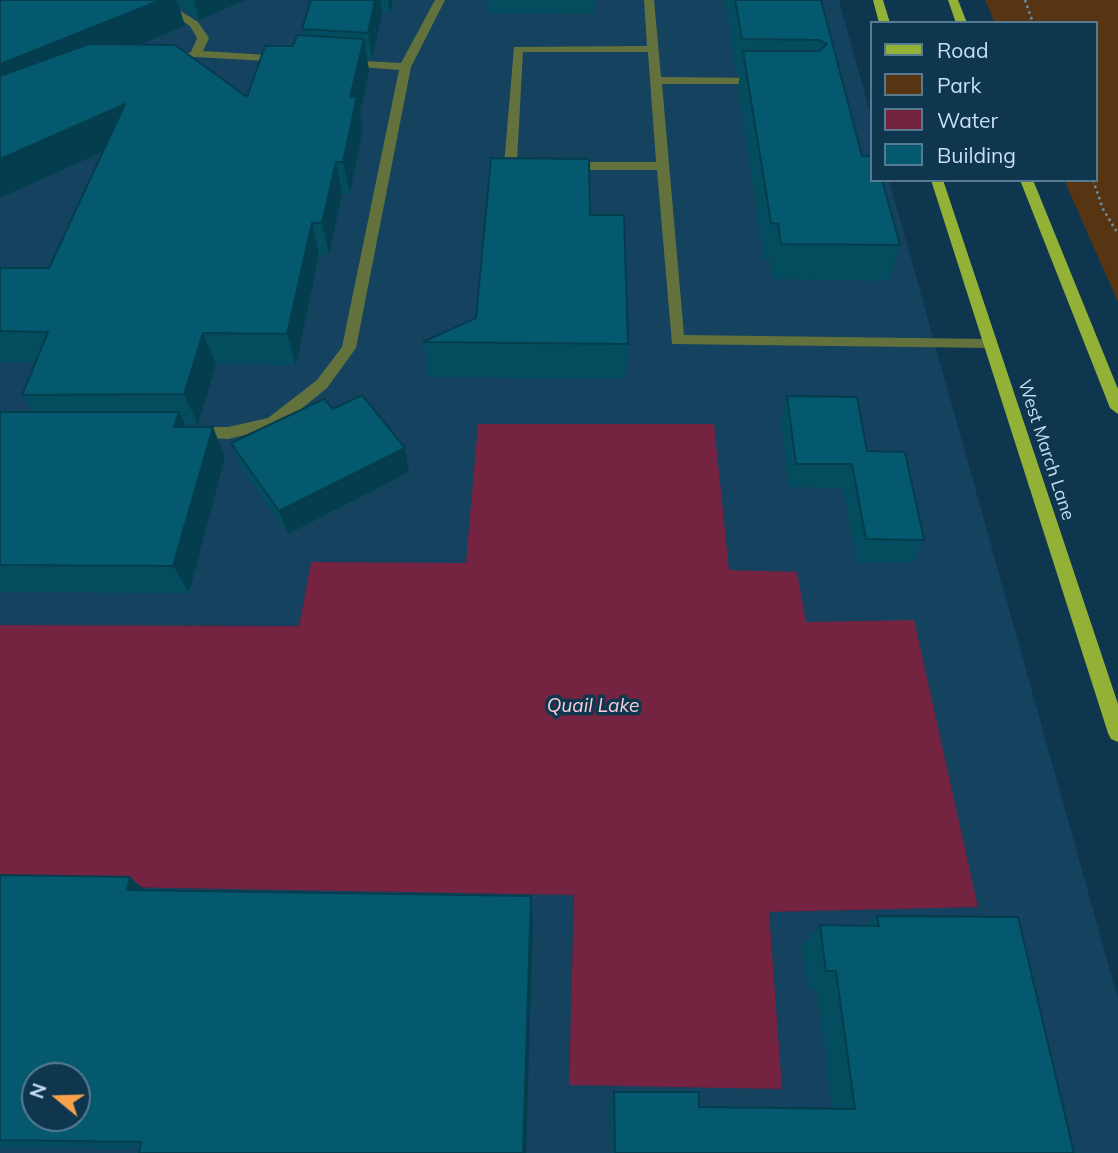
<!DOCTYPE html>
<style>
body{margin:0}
#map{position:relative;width:1118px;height:1153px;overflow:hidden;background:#0f364f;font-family:Mulish,sans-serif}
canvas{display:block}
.legend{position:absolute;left:870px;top:21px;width:228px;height:161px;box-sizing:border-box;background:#0f364f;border:2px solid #587a91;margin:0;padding:9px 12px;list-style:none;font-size:21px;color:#c6dff3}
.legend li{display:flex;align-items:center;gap:14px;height:35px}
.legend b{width:35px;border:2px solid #587a91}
.north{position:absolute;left:21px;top:1062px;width:70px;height:70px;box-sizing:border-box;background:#0f364f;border:2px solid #587a91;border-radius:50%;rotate:289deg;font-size:19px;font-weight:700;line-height:28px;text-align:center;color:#c6dff3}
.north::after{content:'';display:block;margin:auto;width:24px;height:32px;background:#f8a04b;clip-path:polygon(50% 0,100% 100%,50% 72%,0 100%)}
</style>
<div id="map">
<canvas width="1118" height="1153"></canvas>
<ul class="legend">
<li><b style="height:9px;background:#93b037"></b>Road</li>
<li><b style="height:19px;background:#573412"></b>Park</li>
<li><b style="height:19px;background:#742441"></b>Water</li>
<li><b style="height:19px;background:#05596f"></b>Building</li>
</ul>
<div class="north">N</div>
</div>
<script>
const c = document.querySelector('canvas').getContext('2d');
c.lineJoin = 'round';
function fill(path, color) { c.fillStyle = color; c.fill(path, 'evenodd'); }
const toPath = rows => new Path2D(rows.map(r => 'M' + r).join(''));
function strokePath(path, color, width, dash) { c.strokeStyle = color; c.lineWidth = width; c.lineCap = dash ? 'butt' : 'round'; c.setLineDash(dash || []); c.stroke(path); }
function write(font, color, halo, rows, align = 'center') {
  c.font = font + ' Mulish,sans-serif'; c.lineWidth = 7; c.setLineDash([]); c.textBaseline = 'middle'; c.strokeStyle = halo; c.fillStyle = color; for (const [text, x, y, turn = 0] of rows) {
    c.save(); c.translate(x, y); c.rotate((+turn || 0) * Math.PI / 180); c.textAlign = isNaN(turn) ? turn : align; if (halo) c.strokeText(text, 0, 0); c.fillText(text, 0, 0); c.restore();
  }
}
fill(toPath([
 [0,0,839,0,871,117,871,180,889,180,1118,999,1118,1153,0,1153,0,885,574,895,569,1084,782,1089,769,912,978,907,805,622,729,571,311,562,299,626,0,625],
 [35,1076,77,1076,77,1118,35,1118]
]), '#14425f');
fill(toPath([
 [985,0,1118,0,1118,302,1064,180,1095,180,1095,23,995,23]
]), '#573412');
fill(toPath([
 [478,424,714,424,729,570,797,572,806,622,914,620,978,907,769,912,782,1089,569,1085,574,895,0,885,0,625,299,626,311,562,466,563]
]), '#742441');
strokePath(toPath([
 [1025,0,1033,23],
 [1093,180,1103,209,1118,234]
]), '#6e8ea4', 2.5, [2.5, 3.5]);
fill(toPath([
 [151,0,163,0,198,22,209,38,203,51,284,56,290,59,284,62,196,57,164,64,164,60,191,52,197,38,190,26,151,0],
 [435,0,445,0,411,67,356,348,327,388,279,427,228,439,185,437,183,433,185,429,191,427,228,427,268,418,317,380,342,347,399,70,346,66,340,63,346,60,401,63,435,0],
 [644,0,654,0,661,77,761,78,767,81,761,84,662,84,684,335,990,339,997,344,995,348,672,344,657,170,565,170,559,166,565,162,656,162,648,52,523,52,517,161,527,161,533,165,527,169,510,169,504,165,514,47,647,46,644,0]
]), '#63723d');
fill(toPath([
 [873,0,883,0,890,23,879,23,873,0],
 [948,0,958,0,967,23,956,23,948,0],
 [931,180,943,180,1118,704,1118,742,1111,739,1108,733,931,180],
 [1020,180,1033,180,1118,389,1118,414,1110,408,1020,180]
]), '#93b037');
fill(toPath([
 [161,0,246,0,199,20,179,7,185,26,139,45,247,97,303,35,302,29,311,0,393,0,390,13,382,13,372,59,367,58,369,71,360,112,363,129,350,194,342,194,329,255,319,255,296,365,216,364,198,425,185,425,186,427,225,457,189,593,0,592,0,412,33,412,22,395,35,363,0,362,0,268,49,268,103,152,0,198],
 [487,0,595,0,594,14,488,13],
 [725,0,821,0,862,156,900,245,888,281,773,279,770,259,764,259,738,87,740,75,736,75],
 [590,215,628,344,626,379,428,377,423,342,476,318],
 [787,396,867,451,924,540,913,563,857,562,843,488,789,487,781,421],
 [333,409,409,472,288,534,241,467,231,443],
 [0,875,145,890,533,919,526,1153,139,1153,140,1149,0,1148],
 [877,916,1074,1153,611,1153,610,1103,614,1092,699,1107,832,1108,817,991,808,990,802,947,820,925,867,925]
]), '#044d5f');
fill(toPath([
 [161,0,177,0,185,26,0,102,0,64],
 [194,0,246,0,199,20],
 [375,0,380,0,382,13,372,59,368,33],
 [388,0,393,0,390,13],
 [364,39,369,71,360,112,363,129,350,194,343,162,350,97],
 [125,104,137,136,0,198,0,159],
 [336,162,342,194,329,255,322,223],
 [312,223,319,255,296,365,287,334],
 [203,333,216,364,198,425,184,394],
 [179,412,193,442,174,427],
 [213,427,225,457,189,593,173,566],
 [405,448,409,472,288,534,279,511],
 [130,877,159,902,127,890],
 [531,896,533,919,526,1153,523,1153]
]), '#043e4e');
const building = toPath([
 [2,0,161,0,0,64,0,1,2,0],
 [311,0,375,0,368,33,302,29,311,0],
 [735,0,821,0,862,156,871,156,871,180,882,180,900,245,781,244,778,224,771,223,743,51,819,51,827,44,819,40,742,39,735,0],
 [297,35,364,39,350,97,357,97,343,162,336,162,322,223,312,223,287,334,203,333,184,394,22,395,48,332,0,331,0,268,49,268,125,104,0,159,0,76,89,44,175,45,247,97,265,46,293,46,297,35],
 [491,158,589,159,590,215,624,215,628,344,423,342,476,318,491,158],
 [362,395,405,448,279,511,231,443,324,399,333,409,362,395],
 [787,396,857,397,867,451,905,452,924,540,866,539,852,464,796,464,787,396],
 [0,412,179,412,174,427,213,427,173,566,0,565,0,412],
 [0,875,130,877,127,890,531,896,523,1153,139,1153,141,1142,0,1140,0,875],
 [35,1076,77,1076,77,1118,35,1118,35,1076],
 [877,916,1018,917,1074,1153,615,1153,614,1092,699,1092,699,1107,855,1109,836,971,826,971,820,925,879,926,877,916]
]);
fill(building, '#05596f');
strokePath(building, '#043e4e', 2);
write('18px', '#c6dff3', '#0f364f', [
 ["West March Lane",1046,450,72]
]);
write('italic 19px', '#fccbd7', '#0f364f', [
 ["Quail Lake",593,706]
]);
</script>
